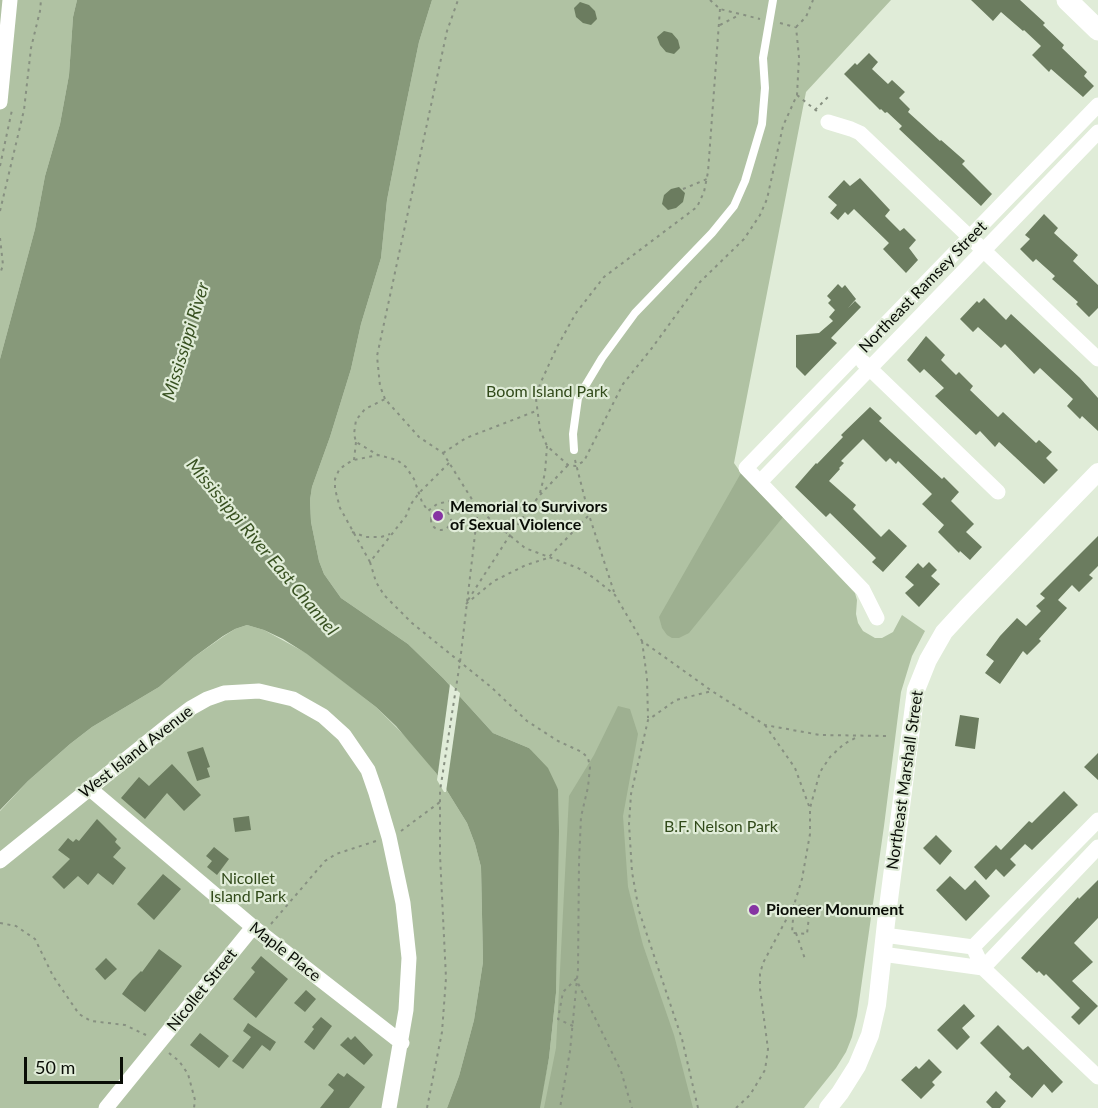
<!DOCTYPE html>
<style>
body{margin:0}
#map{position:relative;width:1098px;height:1108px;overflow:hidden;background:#e0ecd8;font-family:Lato,sans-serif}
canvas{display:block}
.scale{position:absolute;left:24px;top:1057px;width:99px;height:27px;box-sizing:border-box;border:3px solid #090d06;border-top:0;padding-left:8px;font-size:18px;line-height:21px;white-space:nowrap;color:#090d06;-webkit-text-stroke:4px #e0ecd8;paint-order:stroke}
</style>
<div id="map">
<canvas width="1098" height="1108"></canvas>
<div class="scale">50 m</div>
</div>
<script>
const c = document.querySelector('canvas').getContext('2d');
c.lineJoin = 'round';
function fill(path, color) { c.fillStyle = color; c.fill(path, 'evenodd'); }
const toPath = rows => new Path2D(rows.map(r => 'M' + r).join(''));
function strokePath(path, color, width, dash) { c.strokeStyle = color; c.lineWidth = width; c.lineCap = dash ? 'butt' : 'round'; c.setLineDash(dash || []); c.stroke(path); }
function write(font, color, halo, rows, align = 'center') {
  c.font = font + ' Lato,sans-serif'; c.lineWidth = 4.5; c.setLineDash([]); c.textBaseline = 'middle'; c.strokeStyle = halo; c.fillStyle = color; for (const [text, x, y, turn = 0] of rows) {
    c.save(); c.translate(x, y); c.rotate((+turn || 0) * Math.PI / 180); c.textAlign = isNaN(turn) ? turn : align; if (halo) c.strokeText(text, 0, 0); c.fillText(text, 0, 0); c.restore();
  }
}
fill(toPath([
 [0,0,77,0,73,17,69,75,60,124,45,176,35,229,0,359],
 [432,0,891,0,806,92,734,463,741,473,855,593,857,600,856,614,858,623,863,631,875,638,882,638,893,632,902,615,925,631,912,656,901,692,884,826,857,1016,852,1037,846,1052,836,1068,804,1108,539,1108,549,1058,556,993,558,789,529,748,493,733,443,678,408,644,341,598,324,574,319,561,311,522,310,500,312,487,330,437,351,369,361,324,381,258,387,200,401,129,419,42],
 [247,625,264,630,308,654,376,707,415,746,436,773,467,823,475,844,481,867,483,962,474,1020,459,1076,447,1108,0,1108,0,811,28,781,70,744,92,727,159,687,194,657,224,636,235,629]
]), '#b0c2a3');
fill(toPath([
 [741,473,783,517,689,633,679,638,672,638,667,635,662,628,659,617],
 [618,706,630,709,638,734,623,816,628,887,643,945,674,1035,693,1108,544,1108,556,1048,569,796,594,755]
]), '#9eb091');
fill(toPath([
 [77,0,432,0,419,42,401,129,387,200,381,258,361,324,351,369,330,437,312,487,310,500,311,522,319,561,324,574,341,598,408,644,443,678,493,733,529,748,548,768,558,789,559,831,556,993,549,1058,540,1108,447,1108,459,1076,474,1020,483,962,481,867,475,844,467,823,436,773,396,726,376,707,307,654,283,639,264,630,247,625,235,629,223,636,194,657,159,687,92,727,70,744,28,781,0,810,0,359,35,229,45,176,60,124,69,75,73,17]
]), '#87997a');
fill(toPath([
 [450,684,460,693,446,792,444,792,437,780]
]), '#e0ecd8');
fill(toPath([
 [971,0,1020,0,1045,23,1043,25,1064,45,1062,48,1087,72,1084,76,1094,86,1083,97,1051,69,1049,72,1032,55,1041,46,1024,30,1023,31,1001,12,993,21],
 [580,2,589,5,595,11,597,19,591,25,583,23,576,17,574,8],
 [664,31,672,33,678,40,680,48,674,54,666,52,660,45,657,37],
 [869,53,878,62,872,69,888,84,892,80,905,92,899,98,910,109,908,112,940,141,941,140,965,161,962,164,992,194,981,206,899,129,902,126,887,112,885,113,881,109,880,110,844,74,855,63,857,65],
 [860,178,890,210,885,216,900,231,904,228,916,240,909,248,918,260,906,273,883,249,889,243,854,209,848,215,845,212,838,220,830,213,837,205,828,197,844,180,850,186],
 [679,187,685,193,683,202,676,208,668,210,662,204,664,195,671,189],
 [1044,214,1058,228,1054,233,1078,255,1073,261,1098,285,1098,308,1089,317,1076,304,1078,302,1052,279,1055,276,1036,259,1033,262,1020,249,1030,239,1025,235],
 [838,284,842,288,845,285,856,299,848,308,855,301,861,307,831,338,837,343,805,376,796,367,796,335,819,333,833,321,829,317,835,310,828,303,831,300,827,296],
 [984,298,1006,320,1011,314,1080,378,1098,398,1098,431,1082,416,1080,419,1067,406,1073,399,1040,368,1034,374,1005,344,1001,348,978,327,973,332,960,319,977,301,979,303],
 [926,336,945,355,941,360,956,375,959,372,973,386,970,390,998,417,1003,412,1036,443,1039,440,1052,452,1046,458,1058,470,1044,484,999,442,995,447,980,431,976,435,935,396,944,388,924,369,920,373,907,360],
 [870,407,882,418,879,421,942,479,944,477,959,492,951,501,974,524,966,532,982,547,970,560,960,551,959,553,938,532,944,525,922,504,932,494,898,461,896,464,890,458,886,462,863,439,841,461,844,463,839,468,840,469,829,481,856,505,853,509,881,537,889,529,907,546,883,572,872,562,876,558,830,513,826,517,795,487,816,463,817,464,843,437,841,435],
 [1098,536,1098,566,1089,575,1093,578,1079,592,1072,585,1058,600,1067,608,1039,639,1041,641,1027,655,1023,651,1000,684,985,673,994,661,986,655,1000,636,1017,618,1026,626,1041,611,1036,606,1045,598,1040,594],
 [929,562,937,570,931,576,940,584,919,607,905,593,914,585,905,577,918,563,923,568],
 [960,715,979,718,975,749,955,746],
 [203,747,210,767,207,768,210,777,197,781,187,752],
 [1098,753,1098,780,1084,767],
 [172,764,201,795,184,811,167,793,145,819,121,798,139,777,149,786],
 [1064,791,1078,805,1032,850,1025,844,1010,859,1016,865,1004,877,996,869,986,880,974,867,996,845,1001,850,1029,821,1032,823],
 [249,816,251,830,235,832,233,818],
 [97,819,117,839,115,842,121,848,113,857,126,868,113,885,98,873,88,885,78,876,64,889,52,877,70,859,58,850,68,838,73,842,76,839,79,841],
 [936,835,952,851,940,865,923,848],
 [214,847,229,859,217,875,207,867,212,861,206,856],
 [163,874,181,889,154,920,137,904],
 [950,876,965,890,975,880,990,896,966,921,936,890],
 [1098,880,1098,918,1074,943,1093,962,1072,981,1098,1006,1079,1025,1071,1017,1080,1008,1046,974,1044,976,1039,971,1037,973,1021,958,1078,897,1079,899],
 [159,949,182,966,145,1012,122,994,132,980,141,971,142,972],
 [261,956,288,979,256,1018,233,999,255,972,251,968],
 [106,958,117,969,105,980,95,969],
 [306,990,316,999,305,1012,294,1003],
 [964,1004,975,1016,962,1028,970,1037,957,1050,937,1030],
 [321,1017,332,1026,314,1050,304,1042,314,1029,312,1027],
 [248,1023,276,1042,270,1051,262,1045,243,1069,232,1061,251,1037,243,1031],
 [998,1025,1023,1050,1028,1046,1063,1082,1052,1093,1044,1084,1032,1098,1009,1077,1011,1074,980,1043],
 [200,1033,229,1056,219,1068,190,1045],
 [355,1036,373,1055,364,1065,340,1045,348,1037,351,1040],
 [929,1059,942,1072,932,1082,935,1085,921,1099,901,1080,916,1066,919,1069],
 [338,1073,344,1077,347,1073,365,1087,349,1108,320,1108,333,1092,334,1090,328,1085],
 [996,1091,1006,1101,1000,1108,992,1108,986,1102]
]), '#6b7c5f');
strokePath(toPath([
 [710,0,720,9,760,19],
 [720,9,708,172,704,192,697,207,604,277,576,313,557,347,540,384,536,399,540,430,547,446,568,465,576,466,584,461,623,384,652,348,700,282,744,239,760,215,767,199,783,126,797,95,799,57,796,27],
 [780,23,795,27],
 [720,25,739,15],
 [796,27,806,17,813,0],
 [797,95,818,112],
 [815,110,829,96],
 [0,166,12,110],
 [683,189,707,179],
 [0,211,24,110,31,48,40,11,41,0],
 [0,238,3,265,0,274],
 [385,399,380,386,377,356,447,31,458,0],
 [443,453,466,438,536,411],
 [354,460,356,442],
 [575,460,589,515,614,592],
 [449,463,419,493,411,504,406,516,370,562,376,582,384,595,412,623,491,687,527,721,558,741,582,752,588,758,590,767,588,787,581,817,579,862,578,969,570,1051,560,1108],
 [540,493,545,473,547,446],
 '431 520a10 10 0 1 1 20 0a10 10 0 1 1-20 0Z',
 [352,532,366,537,381,537,390,534],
 [370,562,340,508,335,489,335,479,339,470,346,464,354,460,378,455],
 [468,600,510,535,539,496,568,465],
 [466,604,494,581,526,565,548,558,589,515],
 [642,641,647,678,648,718],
 [765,725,795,768,809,806],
 [401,831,440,802],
 [810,907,807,934,792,933,794,905,868,914,870,918],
 [0,923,16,926,35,939,53,976,79,1014,91,1021,125,1025,146,1035],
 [271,924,325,861,336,854,376,841],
 [796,933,805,959],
 [573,1026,558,1019,563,992,576,979,621,1071,632,1108],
 [169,1053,179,1061,188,1074,195,1100,194,1108],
 [427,1108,442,1032,446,978,440,855,440,791,460,662,478,509,443,453,419,437,385,399,365,409,356,420,354,434,356,442,378,455,397,460,406,467,414,479,422,502,428,511,437,504,450,501,457,503,468,511,478,509,525,548,578,568,594,578,615,595,642,641,712,691,765,725,820,735,889,736],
 [698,1108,682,1039,639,911,632,872,629,824,631,794,648,720,676,700,712,691],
 [736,1108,750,1095,765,1070,768,1049,760,989,760,974,763,963,794,905,802,879,810,834,810,808,820,772,830,757,844,744,857,737]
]), '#879081', 2, [3, 4.5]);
strokePath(toPath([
 [574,450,573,434,578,398,602,358,635,313,712,233,734,206,745,181,762,124,765,88,763,58,773,0]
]), '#fff', 8);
strokePath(toPath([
 [0,102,10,0],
 [828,122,851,129,860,133,1098,359],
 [863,362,998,492],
 [760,482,1098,132],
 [877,618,863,590,746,468,1098,105],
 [89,788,253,927,402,1043],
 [0,861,171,723,191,708,207,699,224,693,259,691,293,699,323,716,344,735,368,770,376,793,389,837,403,903,409,958,406,1010,389,1108],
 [884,935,973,947],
 [973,947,983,968,1098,1077],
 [973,947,1098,820],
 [882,954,983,968],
 [983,968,1098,847],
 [106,1108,253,927]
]), '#fff', 15);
strokePath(toPath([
 [828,1108,840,1093,857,1066,870,1035,877,1005,886,923,916,690,928,660,944,632,966,608,1098,472]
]), '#fff', 18);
strokePath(toPath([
 [1067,0,1098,30]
]), '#fff', 21);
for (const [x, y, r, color] of [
 [438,516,6,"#8634a3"],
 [754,910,6,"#8634a3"]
]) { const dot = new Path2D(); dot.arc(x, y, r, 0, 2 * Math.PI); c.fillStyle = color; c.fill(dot); strokePath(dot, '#e0ecd8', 2); }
write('16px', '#090d06', '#e0ecd8', [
 ["Northeast Ramsey Street",923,287,-46],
 ["West Island Avenue",136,752,-38],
 ["Northeast Marshall Street",905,780,-82],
 ["Maple Place",285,952,38],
 ["Nicollet Street",202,990,-51]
]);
write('16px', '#314a1a', '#e0ecd8', [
 ["Boom Island Park",547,392],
 ["B.F. Nelson Park",721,827],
 ["Nicollet",248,879],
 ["Island Park",248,897]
]);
write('bold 16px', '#090d06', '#e0ecd8', [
 ["Memorial to Survivors",450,507],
 ["of Sexual Violence",450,525],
 ["Pioneer Monument",766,910]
], 'left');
write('italic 18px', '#385121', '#e0ecd8', [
 ["Mississippi River",186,341,-73],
 ["Mississippi River East Channel",262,547,50]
]);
</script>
